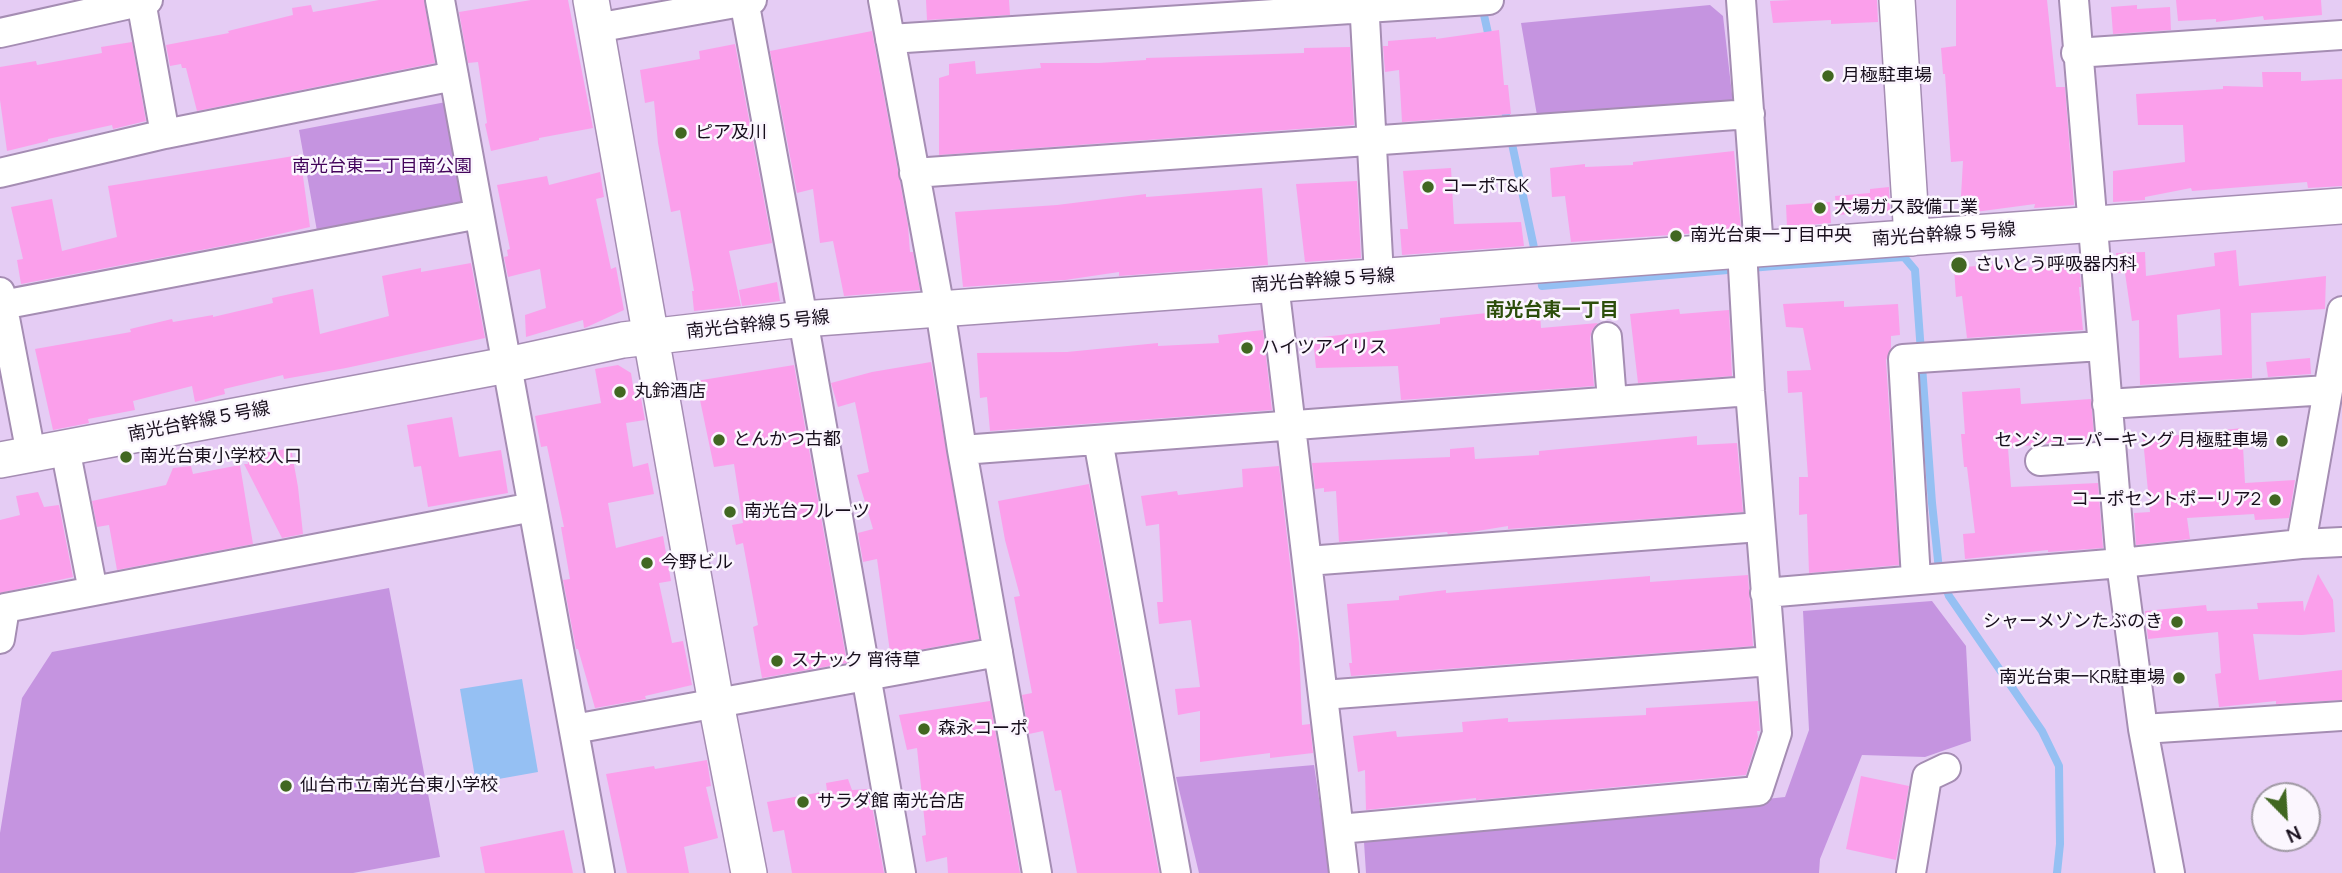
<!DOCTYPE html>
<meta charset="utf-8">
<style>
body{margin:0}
#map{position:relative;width:2342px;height:873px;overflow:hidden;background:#e5ccf4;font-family:Manrope,sans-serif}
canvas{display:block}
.north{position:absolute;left:2251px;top:782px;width:70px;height:70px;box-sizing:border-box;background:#fbf6fe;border:2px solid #a099a4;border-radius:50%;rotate:156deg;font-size:19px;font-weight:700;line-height:28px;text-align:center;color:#170e1c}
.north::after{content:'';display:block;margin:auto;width:24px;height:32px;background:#416721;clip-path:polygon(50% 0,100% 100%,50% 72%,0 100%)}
</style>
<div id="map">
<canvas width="2342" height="873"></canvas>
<div class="north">N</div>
</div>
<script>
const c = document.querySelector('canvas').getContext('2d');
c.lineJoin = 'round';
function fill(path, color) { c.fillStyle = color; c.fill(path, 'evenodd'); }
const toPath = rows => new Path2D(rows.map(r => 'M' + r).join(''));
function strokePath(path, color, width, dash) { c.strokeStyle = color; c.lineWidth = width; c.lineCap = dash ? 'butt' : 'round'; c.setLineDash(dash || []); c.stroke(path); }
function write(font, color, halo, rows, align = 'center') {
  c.font = font + ' Manrope,"Noto Sans JP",sans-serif'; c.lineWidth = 5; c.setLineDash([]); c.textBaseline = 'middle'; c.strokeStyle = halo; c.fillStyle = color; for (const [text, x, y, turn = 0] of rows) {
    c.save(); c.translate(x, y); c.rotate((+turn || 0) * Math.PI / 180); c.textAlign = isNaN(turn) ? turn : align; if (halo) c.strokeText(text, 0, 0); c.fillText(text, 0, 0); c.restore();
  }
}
fill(toPath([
 [1710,5,1723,16,1733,103,1538,121,1521,23],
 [446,102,464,203,317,231,299,130],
 [389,588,440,857,353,873,0,873,0,833,22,698,52,652],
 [1932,601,1966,646,1971,741,1925,757,1862,755,1820,859,1819,873,1366,873,1364,842,1785,797,1809,730,1803,611],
 [1314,765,1330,873,1199,873,1176,777]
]), '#c594e0');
fill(toPath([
 [522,679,538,772,476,783,460,689]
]), '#95c0f3');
strokePath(toPath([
 [1482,6,1490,42],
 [1504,106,1536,257],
 [1540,273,1542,286,1774,266,1904,257,1915,270,1932,503,1939,570,1949,596,2042,731,2059,766,2060,844,2057,873]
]), '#95c0f3', 8);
fill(toPath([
 [379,0,424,0,435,63,197,111,186,68,182,68,181,64,170,66,166,45,229,33,228,31,293,15,292,8,311,5,313,12],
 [531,0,568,0,593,128,539,138,539,140,491,151,485,124,487,123,478,62,468,63,459,12],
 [926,0,1009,0,1010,15,927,20],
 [1792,0,1877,0,1878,22,1831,24,1831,20,1773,23,1770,1],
 [1956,0,2047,0,2056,87,2065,87,2074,205,2034,208,2035,204,1960,214,1963,161,1951,162,1945,74,1943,74,1941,48,1956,46],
 [2176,0,2321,0,2322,15,2264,20,2263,16,2216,22,2216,19,2178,21],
 [2137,5,2137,9,2170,7,2171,30,2113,34,2111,7],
 [1499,30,1504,85,1508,85,1511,114,1402,122,1399,70,1385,72,1383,46,1388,46,1388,41,1436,37,1436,39],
 [872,31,908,225,910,252,913,252,920,290,844,296,833,241,820,243,813,189,797,193,770,51],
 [132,42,146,121,113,129,112,125,48,139,48,141,7,151,0,100,0,67,36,61,37,65,102,53,101,47],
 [735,44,772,243,729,251,741,306,694,311,692,291,694,291,680,210,671,212,658,143,654,101,645,103,640,70,700,59,699,51],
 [1350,47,1354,125,939,155,939,78,949,75,949,64,975,61,976,74,1041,68,1040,63,1099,63,1146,60,1146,58,1304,53,1304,48],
 [2262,72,2301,72,2301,81,2342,79,2342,186,2308,188,2307,182,2192,191,2191,188,2145,197,2145,200,2113,202,2113,171,2185,162,2183,125,2138,125,2136,94,2223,89,2223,86,2263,87],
 [1734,151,1741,230,1571,242,1565,196,1552,197,1550,168,1585,164,1585,167,1633,165,1633,162],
 [300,155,310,227,249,241,21,284,17,260,23,259,11,207,52,199,62,251,117,237,108,186],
 [1451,168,1454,224,1521,222,1524,246,1402,255,1400,229,1408,229,1403,171],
 [600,172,604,197,596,199,611,269,616,267,624,310,587,327,584,328,583,320,526,337,525,315,546,308,540,269,508,277,504,257,508,256,507,250,510,249,497,185,547,176,549,185],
 [1357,181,1361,258,1305,262,1296,184],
 [1889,187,1890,211,1837,215,1835,196,1870,193,1870,189],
 [1262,188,1268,265,1119,276,1119,272,1065,280,963,287,955,212,1057,205,1146,194,1146,197],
 [1830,202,1831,223,1787,227,1786,205],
 [2236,250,2239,286,2326,276,2325,309,2251,313,2252,378,2140,385,2139,320,2132,321,2125,273,2117,273,2116,253,2145,252,2146,276,2215,266,2214,253],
 [2220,309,2222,355,2179,358,2177,315],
 [471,263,485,338,346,368,284,379,283,375,224,389,225,394,195,402,192,386,133,401,135,410,88,419,89,423,53,430,35,349,131,332,130,329,172,319,173,322,213,315,213,317,273,303,272,298,313,289,320,334,389,316,382,276,421,268,421,272],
 [2010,263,2010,269,2079,263,2081,287,2079,287,2083,330,1967,338,1962,296,1956,297,1954,268],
 [777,282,780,301,742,306,739,290],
 [1844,301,1844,307,1898,304,1900,335,1891,336,1891,348,1886,360,1899,565,1809,573,1807,514,1799,515,1799,477,1808,477,1802,392,1788,393,1787,371,1811,370,1803,328,1786,327,1783,304],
 [1679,309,1680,314,1729,310,1732,376,1638,383,1630,314],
 [1487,313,1487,319,1540,313,1541,328,1598,323,1592,330,1590,338,1594,386,1401,400,1398,366,1316,368,1313,338,1440,324,1440,318],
 [1263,330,1272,410,990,431,987,397,980,398,977,353,1067,352,1158,343,1158,346,1219,343,1218,335],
 [2310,358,2311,374,2268,377,2266,362],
 [931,362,979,639,902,653,890,652,877,559,863,562,858,533,873,529,857,475,869,472,855,402,838,407,831,383,872,372],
 [618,365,631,373,635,399,641,398,645,420,626,423,633,467,648,463,654,494,608,503,616,548,663,536,671,581,659,583,672,643,683,641,692,685,645,696,646,699,595,708,578,649,576,649,563,580,570,579,561,527,564,527,547,446,541,447,535,416,601,403,595,369],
 [794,365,847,663,762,678,753,627,758,625,743,543,736,545,732,525,743,523,734,464,714,467,696,381],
 [2020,388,2021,404,2091,399,2094,438,2008,448,2011,487,2098,483,2103,548,2048,552,2048,550,1965,559,1963,534,1975,533,1967,467,1964,467,1961,434,1965,434,1962,392],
 [452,417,459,457,501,450,508,493,428,507,421,466,414,467,407,425],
 [2242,428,2245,483,2295,480,2289,518,2255,520,2254,514,2187,518,2190,539,2136,545,2134,513,2150,512,2143,439],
 [1697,436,1697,445,1737,443,1743,512,1508,529,1508,526,1471,532,1448,534,1447,532,1339,542,1336,491,1324,492,1324,488,1315,489,1312,463,1450,457,1450,449,1474,447,1475,459,1539,455,1539,451],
 [291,448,298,487,303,534,282,538,244,464,248,464,247,456],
 [240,465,253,544,117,570,109,525,97,527,92,501,166,485,173,468,191,466,193,474],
 [1279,466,1299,643,1302,725,1310,724,1313,753,1270,758,1270,753,1200,762,1200,711,1178,715,1175,689,1200,687,1191,620,1159,624,1157,602,1163,602,1159,524,1146,526,1141,496,1177,491,1178,495,1243,487,1242,469],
 [1089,484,1159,873,1077,873,1061,790,1055,791,1043,731,1029,734,1022,695,1032,693,1014,597,1020,596,1005,540,998,501],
 [38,492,44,507,59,505,73,577,0,593,0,520,20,515,16,496],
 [2318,574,2333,600,2335,632,2302,635,2253,634,2259,680,2342,670,2342,700,2276,704,2276,701,2219,707,2215,674,2221,673,2218,632,2148,639,2145,611,2206,605,2207,611,2258,609,2257,603,2303,601,2304,612],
 [1748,575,1753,646,1351,676,1349,663,1352,663,1347,604,1399,600,1399,596,1446,590,1446,593,1650,576,1650,582],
 [990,701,1020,873,948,873,947,857,926,862,922,836,926,835,917,748,907,750,899,715],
 [1758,701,1760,731,1757,731,1758,737,1746,775,1476,800,1476,798,1366,810,1365,770,1358,772,1353,736,1396,731,1397,737,1463,732,1462,722,1508,718,1508,722,1646,715,1646,708],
 [707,760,711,786,706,787,718,838,684,847,689,873,627,873,606,774,654,766,655,769],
 [1861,776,1909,786,1896,860,1846,849],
 [848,779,852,790,869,789,884,873,792,873,784,830,773,832,767,802,827,791,826,783],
 [564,830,573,873,485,873,480,847]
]), '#fb9feb');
const minor = toPath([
 [440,0,600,873],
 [744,0,803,319,901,873],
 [883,0,940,309,962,450,1037,873],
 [1364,0,1379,276],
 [1741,0,1759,249],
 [2074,0,2121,563,2143,729,2170,873],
 [141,1,165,134],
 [596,28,752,0],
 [0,33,148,0],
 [890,39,1489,0],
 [2076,53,2342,35],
 [0,173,165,134,454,76],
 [914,173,1750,114],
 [1274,284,1344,873],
 [0,292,31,454],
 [2,305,479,214],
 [1607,337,1612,401],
 [2107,404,2328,390],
 [1098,440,1176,873],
 [65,448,93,591],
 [962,450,1750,391],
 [2040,461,2111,456],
 [2301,544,2342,311],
 [1307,561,1760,527],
 [1916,579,1903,359,2101,346],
 [1765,593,2121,563,2301,544,2342,542],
 [0,639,5,608,533,507],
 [1323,695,1771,661],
 [574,729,998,652],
 [2143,729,2342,716],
 [1339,829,1758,791,1777,733,1750,391,1742,250],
 [1911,873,1927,777,1946,768]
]);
const tertiary = toPath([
 [591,0,716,703,749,873],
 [1897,0,1912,238],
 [0,460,507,365,623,340,803,319,2342,206]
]);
strokePath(minor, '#a58db3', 32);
strokePath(tertiary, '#a58db3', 38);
strokePath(minor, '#fff', 28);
strokePath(tertiary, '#fff', 35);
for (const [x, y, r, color] of [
 [1828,76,7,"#416721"],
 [681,133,7,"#416721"],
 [1428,187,7,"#416721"],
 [1820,208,7,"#416721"],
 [1676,236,7,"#416721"],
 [1959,265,9,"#416721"],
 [1247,348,7,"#416721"],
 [620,392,7,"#416721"],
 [719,440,7,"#416721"],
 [2282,441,7,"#416721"],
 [126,457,7,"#416721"],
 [2275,500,7,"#416721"],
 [730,512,7,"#416721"],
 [647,563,7,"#416721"],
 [2177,622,7,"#416721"],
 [777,661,7,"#416721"],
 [2179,678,7,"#416721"],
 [924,729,7,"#416721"],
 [286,786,7,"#416721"],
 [803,802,7,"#416721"]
]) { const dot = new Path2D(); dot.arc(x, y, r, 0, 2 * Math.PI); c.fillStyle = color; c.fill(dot); strokePath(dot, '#fbf6fe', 2.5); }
write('18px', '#170e1c', '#fbf6fe', [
 ["月極駐車場",1842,76],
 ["ピア及川",695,133],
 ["コーポT&K",1442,187],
 ["大場ガス設備工業",1834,208],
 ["南光台東一丁目中央",1690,236],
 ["さいとう呼吸器内科",1975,265],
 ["ハイツアイリス",1261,348],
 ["丸鈴酒店",634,392],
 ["とんかつ古都",733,440],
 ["センシューパーキング 月極駐車場",2268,441,"right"],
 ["南光台東小学校入口",140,457],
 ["コーポセントポーリア2",2261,500,"right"],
 ["南光台フルーツ",744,512],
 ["今野ビル",661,563],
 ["シャーメゾンたぶのき",2163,622,"right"],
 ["スナック 宵待草",791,661],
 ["南光台東一KR駐車場",2165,678,"right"],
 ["森永コーポ",938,729],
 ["仙台市立南光台東小学校",300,786],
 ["サラダ館 南光台店",817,802]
], 'left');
write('18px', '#43045b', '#fbf6fe', [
 ["南光台東二丁目南公園",382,167]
]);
write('18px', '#170e1c', '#fbf6fe', [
 ["南光台幹線５号線",1944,235,-4],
 ["南光台幹線５号線",1323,281,-4],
 ["南光台幹線５号線",758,325,-6],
 ["南光台幹線５号線",199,422,-11]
]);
write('bold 19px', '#2c4e0b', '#fbf6fe', [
 ["南光台東一丁目",1552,311]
]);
</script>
